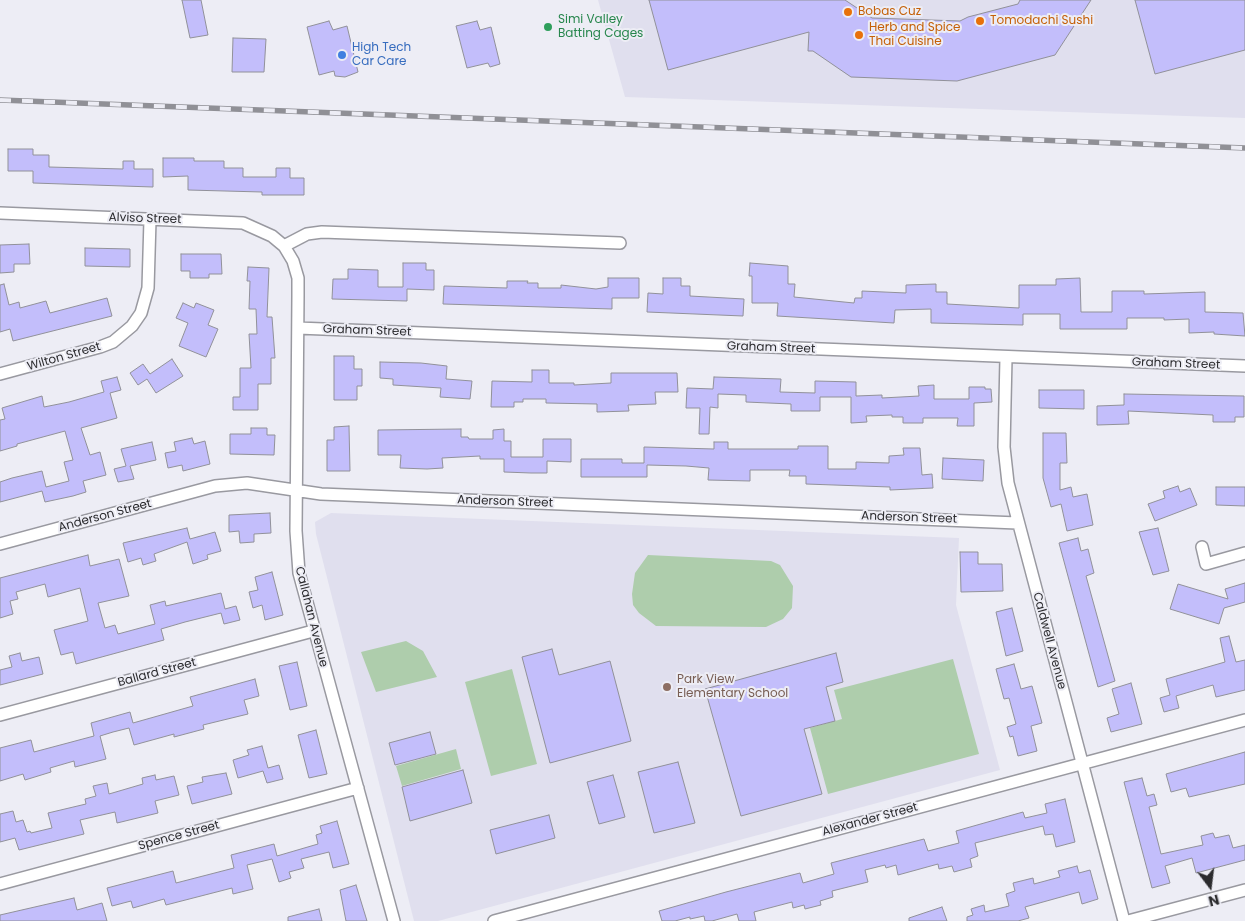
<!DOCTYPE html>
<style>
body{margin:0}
#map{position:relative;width:1245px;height:921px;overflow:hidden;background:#ededf5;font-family:Poppins,sans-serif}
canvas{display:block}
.north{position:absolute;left:1185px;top:861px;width:50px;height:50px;-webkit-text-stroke:4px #ededf5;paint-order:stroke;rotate:165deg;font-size:14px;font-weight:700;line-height:20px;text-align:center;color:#2c2c2f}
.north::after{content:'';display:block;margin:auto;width:18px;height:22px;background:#2c2c2f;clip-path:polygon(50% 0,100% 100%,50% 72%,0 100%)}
</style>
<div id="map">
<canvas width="1245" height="921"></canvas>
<div class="north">N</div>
</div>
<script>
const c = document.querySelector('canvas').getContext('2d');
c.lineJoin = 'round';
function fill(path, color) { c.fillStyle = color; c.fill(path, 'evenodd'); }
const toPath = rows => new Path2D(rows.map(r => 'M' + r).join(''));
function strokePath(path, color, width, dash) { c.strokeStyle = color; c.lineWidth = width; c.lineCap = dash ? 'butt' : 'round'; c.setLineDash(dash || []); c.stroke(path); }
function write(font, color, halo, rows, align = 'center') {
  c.font = font + ' Poppins,sans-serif'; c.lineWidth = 4; c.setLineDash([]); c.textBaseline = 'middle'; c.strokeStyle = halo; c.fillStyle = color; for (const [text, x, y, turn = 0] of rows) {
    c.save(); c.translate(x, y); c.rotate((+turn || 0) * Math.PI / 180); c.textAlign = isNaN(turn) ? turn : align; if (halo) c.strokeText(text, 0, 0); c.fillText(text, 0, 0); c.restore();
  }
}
fill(toPath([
 [598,0,1245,0,1245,118,625,97],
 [331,513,959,538,956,605,1000,770,438,921,414,921,316,534,315,522]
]), '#e0dfee');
fill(toPath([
 [648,555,771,561,780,565,793,586,792,608,783,619,766,627,656,626,639,613,633,605,632,594,635,573],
 [406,641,423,651,437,677,376,692,361,652],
 [953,659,979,754,828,794,810,728,842,719,834,690],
 [512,669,537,764,491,776,465,682],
 [456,749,461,769,402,786,396,766]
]), '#aecdac');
const building = toPath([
 [182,0,201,0,208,35,190,38,182,0],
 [649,0,845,0,872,18,960,21,968,17,1018,4,1020,0,1091,0,1055,55,957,81,851,77,813,51,808,51,809,32,668,70,649,0],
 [1135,0,1245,0,1245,50,1155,74,1135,0],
 [329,21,333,30,347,26,358,72,345,77,335,76,334,71,319,75,307,27,329,21],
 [477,21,480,30,491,27,500,64,490,67,488,63,467,68,456,26,477,21],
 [233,38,266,39,264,72,232,72,233,38],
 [8,149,33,149,33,155,49,155,49,167,123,169,123,161,134,161,134,169,153,169,153,187,33,183,33,171,8,171,8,149],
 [163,158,194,158,194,161,224,161,224,168,243,168,243,177,276,177,276,168,290,168,290,178,304,178,304,195,262,195,262,192,188,190,188,176,163,177,163,158],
 [29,244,30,264,14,264,14,272,0,273,0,245,29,244],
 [85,248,130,249,130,267,85,266,85,248],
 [181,254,221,254,222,274,209,274,209,278,190,278,190,271,181,271,181,254],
 [403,263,426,263,426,270,434,270,434,290,407,289,407,301,332,299,333,279,348,279,348,269,378,270,378,287,403,287,403,263],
 [750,263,788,266,788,284,795,284,794,297,854,303,855,298,862,298,862,291,906,293,906,285,936,284,936,292,947,292,947,304,1019,308,1019,285,1056,285,1056,279,1080,278,1081,312,1112,312,1112,291,1144,291,1144,294,1205,292,1205,312,1243,313,1245,336,1214,334,1214,332,1189,333,1189,319,1164,320,1164,318,1127,318,1127,329,1060,329,1060,314,1023,314,1023,325,931,323,931,309,895,310,894,323,777,316,778,303,752,303,752,276,749,276,750,263],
 [248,267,269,268,267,317,272,317,275,358,271,358,271,384,258,384,258,410,233,410,233,397,240,397,240,368,251,368,249,334,257,334,256,309,249,309,250,281,247,281,248,267],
 [608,278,639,278,639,298,612,298,612,309,443,304,444,286,507,288,507,281,528,281,527,283,538,283,538,288,561,288,561,285,596,289,608,287,608,278],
 [663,278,681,278,681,286,690,286,690,296,744,299,743,316,647,312,648,293,663,294,663,278],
 [4,284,9,305,19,302,20,308,46,301,50,313,107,298,112,316,13,341,10,329,0,332,0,285,4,284],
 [183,303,194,308,196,303,214,310,208,325,218,329,206,357,179,346,188,323,176,318,183,303],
 [334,356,354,356,354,369,362,369,362,386,357,386,357,400,334,400,334,356],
 [172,359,183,376,156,393,147,379,138,385,130,373,143,364,150,374,172,359],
 [380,362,421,363,447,366,446,379,472,381,470,399,440,397,441,388,393,385,393,379,380,378,380,362],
 [532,370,549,370,549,383,574,383,574,385,611,383,611,373,677,373,678,392,655,392,656,404,628,405,629,411,597,412,597,404,546,403,546,399,523,399,523,402,514,402,514,407,491,407,492,381,532,382,532,370],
 [117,377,121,390,110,393,117,418,81,428,90,455,100,452,106,475,83,481,86,492,73,496,45,502,42,491,0,502,0,482,12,478,42,471,46,487,69,481,64,462,73,460,65,431,17,444,17,446,0,451,0,420,5,419,2,408,42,396,44,407,69,402,104,392,101,381,117,377],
 [714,377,781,379,780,392,815,393,815,381,856,382,856,396,882,395,882,398,919,396,918,386,934,385,934,399,969,399,969,387,985,387,985,389,991,389,992,402,974,403,974,426,957,426,958,418,923,418,923,423,903,423,903,417,892,417,892,415,866,416,867,422,851,423,851,397,820,397,820,411,791,411,791,404,746,402,746,395,718,394,718,408,710,407,709,434,699,434,700,408,686,408,687,388,713,389,714,377],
 [1039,390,1084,390,1084,409,1039,408,1039,390],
 [1124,394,1244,396,1244,417,1235,417,1235,422,1213,422,1213,415,1128,411,1129,424,1097,425,1097,406,1124,405,1124,394],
 [349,426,350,471,327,471,327,440,334,440,334,427,349,426],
 [251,428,267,428,267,435,275,435,274,455,230,454,230,434,251,434,251,428],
 [461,429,461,437,468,437,469,439,493,439,493,430,504,429,504,441,511,441,511,457,543,457,543,439,571,439,571,462,547,461,547,473,531,473,504,472,504,459,480,459,480,456,442,458,443,468,427,469,400,468,401,455,378,455,378,430,461,429],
 [1043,433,1066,433,1067,463,1060,463,1060,490,1071,487,1073,497,1087,494,1093,525,1067,531,1061,504,1051,507,1043,478,1043,433],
 [192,438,194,444,205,441,210,464,183,471,182,465,168,468,165,453,176,451,174,442,192,438],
 [152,442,156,460,130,466,134,479,118,482,114,469,126,466,121,449,152,442],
 [714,442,728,442,728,449,798,449,798,446,828,446,828,469,856,469,856,462,889,463,889,456,904,455,903,448,920,448,922,475,932,474,933,488,890,490,890,487,806,484,806,476,789,476,790,470,750,470,750,481,708,480,709,468,686,466,647,465,647,477,581,477,581,459,622,459,622,463,644,463,644,447,714,449,714,442],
 [943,458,984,460,983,481,942,479,943,458],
 [1178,486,1180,492,1190,488,1197,505,1155,521,1148,504,1165,498,1163,491,1178,486],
 [1216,487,1245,487,1245,506,1216,505,1216,487],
 [270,513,271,533,254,534,254,542,240,543,239,531,229,532,229,515,270,513],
 [187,528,190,539,215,532,221,551,207,555,208,559,193,564,187,542,154,554,156,561,143,565,141,558,128,562,123,543,187,528],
 [1158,528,1169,571,1153,575,1139,532,1158,528],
 [1078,538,1081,551,1088,549,1094,573,1086,576,1115,681,1098,687,1059,543,1078,538],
 [960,552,978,552,978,564,1002,564,1003,591,961,592,960,552],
 [88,555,90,566,119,559,129,596,98,603,105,628,115,625,118,634,155,624,150,605,165,601,166,606,221,593,225,609,236,606,240,620,224,624,221,613,185,622,161,629,164,640,76,664,73,652,61,655,54,630,88,621,80,588,48,597,45,584,16,592,18,599,10,601,13,614,0,618,0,578,88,555],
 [272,572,283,615,265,620,262,605,253,608,249,592,258,590,255,577,272,572],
 [1245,583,1245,602,1224,608,1219,624,1170,609,1178,584,1228,599,1225,589,1245,583],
 [1012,608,1023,651,1006,656,996,612,1012,608],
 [1229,636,1236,662,1245,660,1245,690,1216,697,1213,685,1176,696,1179,708,1164,712,1160,698,1170,695,1166,679,1225,662,1220,638,1229,636],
 [552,649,559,675,610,661,631,741,550,763,522,657,552,649],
 [20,653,22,661,39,657,43,674,0,685,0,670,12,667,9,656,20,653],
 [836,653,843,682,826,687,835,721,804,729,822,794,741,816,705,689,836,653],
 [297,662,307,706,290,710,279,666,297,662],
 [1014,664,1021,689,1032,686,1042,723,1031,726,1037,751,1018,756,1013,736,1010,737,1007,727,1016,724,1009,698,1004,699,996,669,1014,664],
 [255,679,259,696,244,700,248,714,203,725,204,729,174,737,174,734,134,745,129,728,113,732,100,736,106,759,75,767,74,761,50,768,51,772,25,780,23,774,0,781,0,748,31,740,34,752,94,736,91,723,130,712,133,723,193,706,190,697,255,679],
 [1131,683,1142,724,1111,732,1107,718,1119,714,1112,689,1131,683],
 [316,730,327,774,309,778,298,735,316,730],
 [430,732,436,754,395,765,389,743,430,732],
 [262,746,268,768,279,765,283,779,267,783,263,771,238,778,233,760,249,755,247,750,262,746],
 [1245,752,1245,784,1189,797,1186,788,1171,792,1166,774,1245,752],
 [678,762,695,823,654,833,638,772,678,762],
 [463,770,472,803,410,821,402,787,463,770],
 [226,773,232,794,192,804,187,786,203,782,202,777,226,773],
 [155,775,156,780,174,776,179,795,155,801,158,813,117,823,115,812,80,820,84,834,19,850,15,838,0,842,0,814,13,811,16,822,23,820,27,832,30,831,31,833,52,828,48,813,86,804,85,799,96,796,93,786,107,783,109,794,143,784,142,778,155,775],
 [613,775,625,817,599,824,587,782,613,775],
 [1142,778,1147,796,1154,794,1157,805,1149,807,1161,854,1203,845,1201,836,1213,833,1215,838,1229,835,1233,848,1245,845,1245,860,1196,873,1192,858,1165,866,1170,883,1152,888,1124,782,1142,778],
 [1065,799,1075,842,1056,847,1053,834,1045,835,1043,826,975,843,978,856,970,859,972,867,954,872,952,866,939,869,938,864,898,875,896,865,886,868,885,865,865,870,868,882,832,891,833,897,820,901,821,905,805,909,804,905,793,908,792,902,754,912,756,921,739,921,737,914,712,921,705,921,704,916,690,919,690,917,675,921,662,921,659,911,726,892,800,873,803,883,834,874,831,863,924,839,928,851,959,843,956,831,1023,812,1025,818,1047,813,1045,804,1065,799],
 [549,815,555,838,496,854,490,830,549,815],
 [337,821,349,864,333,868,329,852,301,859,304,868,289,872,291,878,279,882,272,859,247,865,253,889,233,894,232,888,166,905,164,899,133,908,131,901,112,906,107,888,173,871,176,883,234,868,231,855,274,844,277,856,318,844,316,835,322,833,320,826,337,821],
 [1077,866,1079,873,1090,870,1098,899,1082,904,1079,892,1025,907,1029,918,1018,921,967,921,967,917,973,915,971,909,984,905,985,912,1009,906,1006,894,1015,891,1013,883,1033,878,1034,884,1060,877,1058,871,1077,866],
 [356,885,367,921,346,921,340,890,356,885],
 [74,898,77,910,102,903,107,921,0,921,0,915,74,898],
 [942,907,947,921,909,921,909,918,942,907],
 [319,909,322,921,288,921,288,917,319,909]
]);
fill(building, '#c3befb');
strokePath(building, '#919199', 1);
const minor = toPath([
 [0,213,243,223,272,236,284,246,293,261,298,278,298,296,296,531,299,573,394,921],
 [284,246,307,234,322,232,620,243],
 [298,328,1245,366],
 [1006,358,1004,447,1008,483,1124,921],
 [0,374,100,347,113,342,132,326,141,313,148,288,150,220],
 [0,544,215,486,247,483,321,494,1017,523],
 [1202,547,1206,564,1245,553],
 [0,715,313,631],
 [0,884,358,788],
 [494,921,1245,720],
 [1128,921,1245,890]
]);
strokePath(minor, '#9999a0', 14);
strokePath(minor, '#fff', 11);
const rail = toPath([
 [0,100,1245,148]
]);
strokePath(rail, '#909096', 5.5);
strokePath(rail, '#ededf5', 4, [11]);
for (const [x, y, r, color] of [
 [848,12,5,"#e8710a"],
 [980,21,5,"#e8710a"],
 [548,27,5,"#2e9e5b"],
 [859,35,5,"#e8710a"],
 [342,55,5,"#3f7fe0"],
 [667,687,5,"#8d6e63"]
]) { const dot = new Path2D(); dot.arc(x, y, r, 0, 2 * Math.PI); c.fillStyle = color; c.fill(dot); strokePath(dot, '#ededf5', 2); }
write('12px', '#c56008', '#ededf5', [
 ["Bobas Cuz",858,12],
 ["Tomodachi Sushi",990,21],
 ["Herb and Spice",869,28],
 ["Thai Cuisine",869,42]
], 'left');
write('12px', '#27864d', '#ededf5', [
 ["Simi Valley",558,20],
 ["Batting Cages",558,34]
], 'left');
write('12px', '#366cbe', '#ededf5', [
 ["High Tech",352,48],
 ["Car Care",352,62]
], 'left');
write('12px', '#2c2c2f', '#ededf5', [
 ["Alviso Street",145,219,2],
 ["Graham Street",367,331,2],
 ["Graham Street",771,348,2],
 ["Wilton Street",64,357,-16],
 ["Graham Street",1176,364,2],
 ["Anderson Street",505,502,2],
 ["Anderson Street",105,516,-15],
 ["Anderson Street",909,518,2],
 ["Callahan Avenue",311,617,76],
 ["Caldwell Avenue",1049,641,75],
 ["Ballard Street",157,673,-15],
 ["Alexander Street",870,820,-15],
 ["Spence Street",179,836,-15]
]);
write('12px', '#785e54', '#ededf5', [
 ["Park View",677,680],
 ["Elementary School",677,694]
], 'left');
</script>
